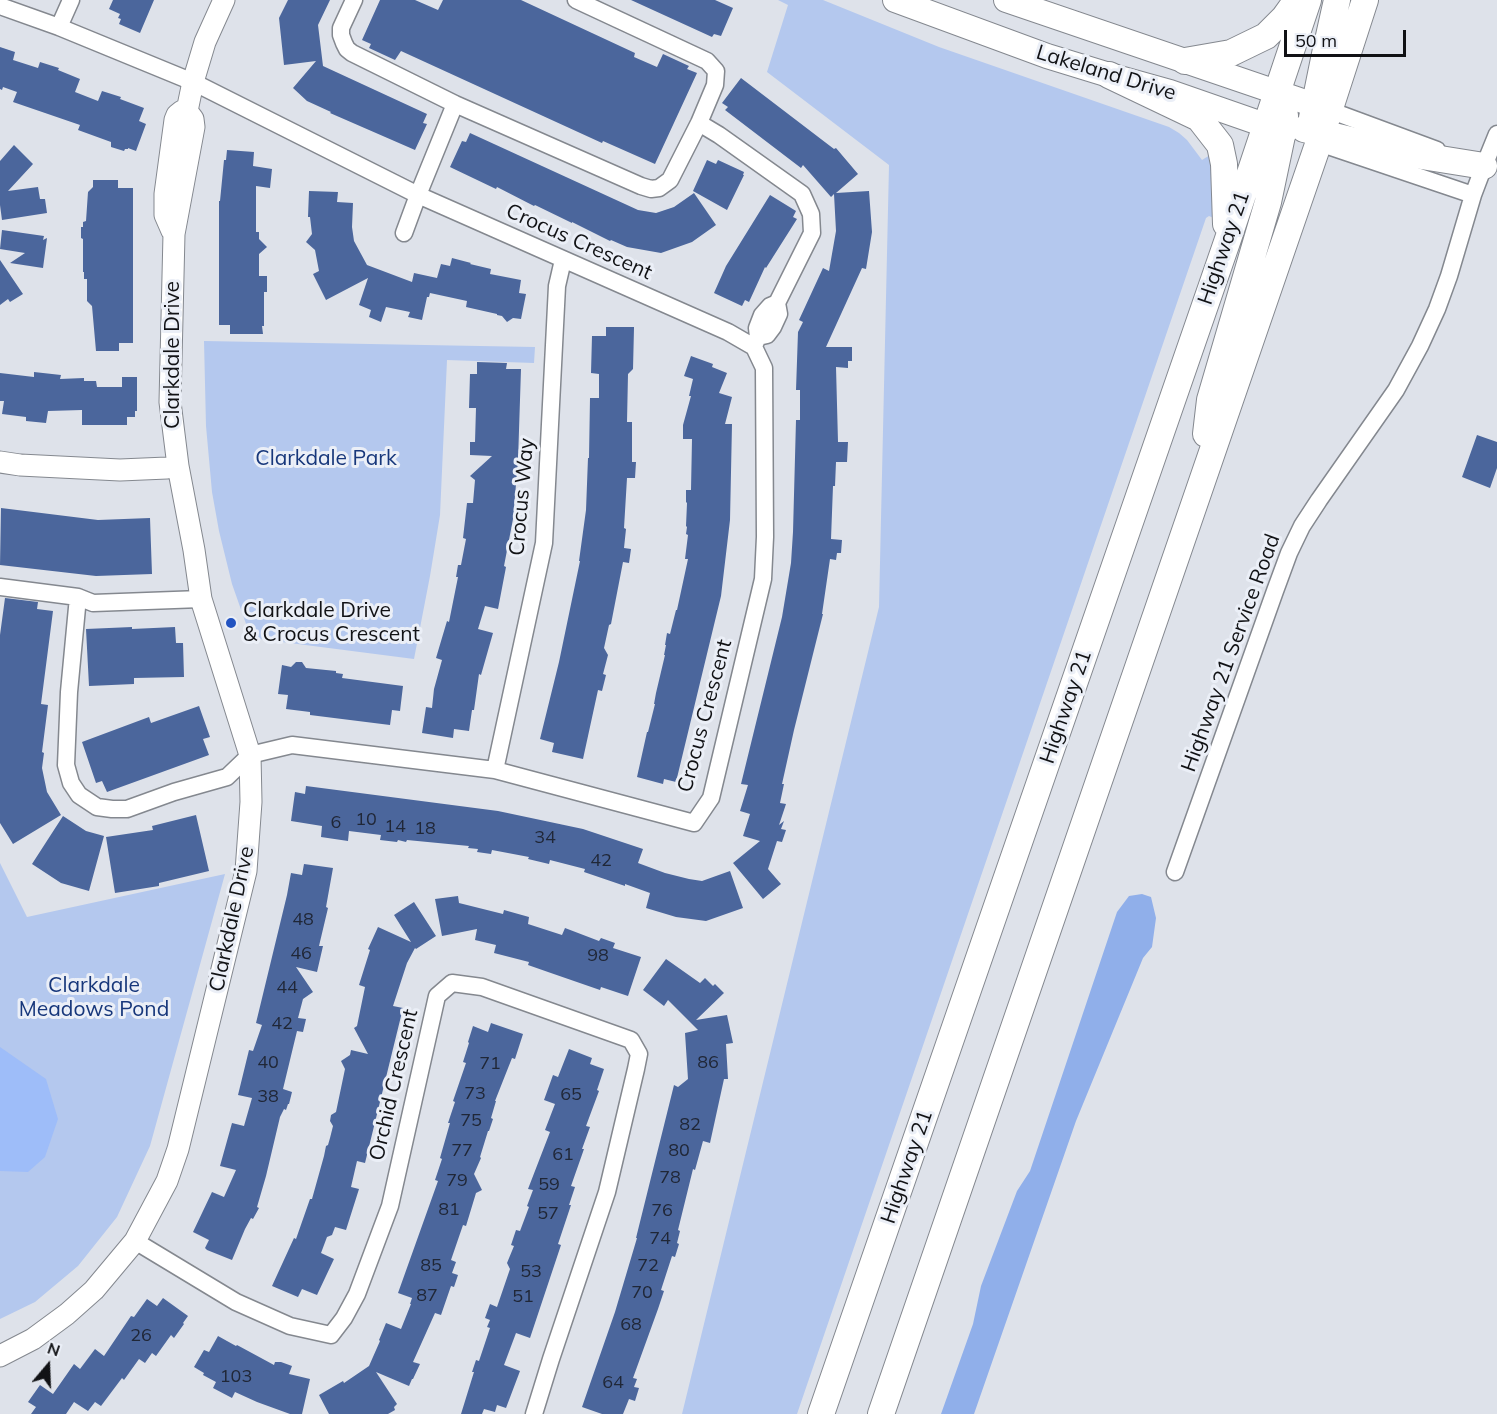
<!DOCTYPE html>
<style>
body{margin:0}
#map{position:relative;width:1497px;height:1414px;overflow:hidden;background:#dee2ea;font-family:Mulish,sans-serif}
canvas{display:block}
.north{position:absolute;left:18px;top:1336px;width:60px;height:60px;-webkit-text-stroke:4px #ebeff7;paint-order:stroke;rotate:19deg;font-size:16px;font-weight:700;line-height:24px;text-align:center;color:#111215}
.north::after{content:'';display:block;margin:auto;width:21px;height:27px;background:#111215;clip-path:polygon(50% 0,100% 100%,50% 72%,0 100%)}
.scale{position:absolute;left:1284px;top:30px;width:122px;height:27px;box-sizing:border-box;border:3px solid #111215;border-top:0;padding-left:8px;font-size:18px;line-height:21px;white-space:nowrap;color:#111215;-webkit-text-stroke:4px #ebeff7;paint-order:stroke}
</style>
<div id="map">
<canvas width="1497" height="1414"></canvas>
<div class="north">N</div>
<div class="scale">50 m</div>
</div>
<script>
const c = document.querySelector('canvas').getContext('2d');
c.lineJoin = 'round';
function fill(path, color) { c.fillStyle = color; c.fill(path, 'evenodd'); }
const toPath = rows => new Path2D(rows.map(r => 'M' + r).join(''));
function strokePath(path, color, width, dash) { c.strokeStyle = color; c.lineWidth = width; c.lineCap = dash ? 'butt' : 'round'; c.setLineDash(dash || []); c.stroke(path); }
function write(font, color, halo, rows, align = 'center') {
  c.font = font + ' Mulish,sans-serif'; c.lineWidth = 6; c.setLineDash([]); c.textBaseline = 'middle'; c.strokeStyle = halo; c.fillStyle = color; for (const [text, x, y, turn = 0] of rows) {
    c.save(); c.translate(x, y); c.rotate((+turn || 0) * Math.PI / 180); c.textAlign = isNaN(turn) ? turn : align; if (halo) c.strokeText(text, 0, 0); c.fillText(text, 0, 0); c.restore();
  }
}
fill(toPath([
 [778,0,823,0,939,47,1169,127,1179,133,1187,140,1202,160,1210,155,1215,157,1216,219,1209,216,1206,218,797,1414,682,1414,879,607,889,165,767,72,788,5],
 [204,341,535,347,534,363,447,360,440,515,430,576,414,659,251,638,232,584,219,531,212,492,206,426],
 [0,863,27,917,225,874,150,1146,117,1217,78,1266,35,1302,0,1319]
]), '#b4c8ee');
fill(toPath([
 [1142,894,1151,897,1156,918,1152,947,1143,958,1076,1121,974,1414,941,1414,973,1324,981,1286,1017,1191,1030,1171,1117,912,1129,896]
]), '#90afea');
fill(toPath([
 [0,1047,46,1079,58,1119,45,1157,28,1172,0,1171]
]), '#9ebdf9');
fill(toPath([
 [113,0,154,0,140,33,119,24,121,19,118,18,120,14,109,9],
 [288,0,330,0,318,25,323,66,427,114,423,123,427,124,415,150,330,113,331,112,307,101,293,88,316,61,284,65,279,18],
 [380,0,415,0,438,10,443,0,521,0,635,53,634,57,657,67,663,54,689,66,687,69,697,73,655,164,603,141,602,143,401,51,395,60,369,48,371,44,362,40],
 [631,0,715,0,733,8,721,36,714,34,712,37],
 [0,47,15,52,13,60,38,68,40,62,59,68,58,70,80,79,75,92,98,101,102,91,121,97,120,99,144,108,139,121,146,124,136,151,128,148,128,149,125,149,124,151,111,147,111,142,78,130,80,125,13,102,17,92,3,87,2,90,0,89],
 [741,78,834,149,836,148,858,174,836,193,869,191,872,232,866,269,862,268,826,347,852,347,852,361,848,361,848,368,836,367,838,442,848,442,847,462,836,462,835,486,833,486,831,539,842,540,841,553,837,553,836,560,830,559,822,614,823,614,794,730,782,784,784,784,780,803,786,804,779,825,784,821,781,829,786,830,782,842,777,841,768,869,781,884,763,899,733,863,760,841,743,836,750,814,740,811,748,785,741,784,782,617,791,563,793,532,796,420,800,420,800,390,796,390,798,332,803,322,799,320,823,268,829,271,836,231,834,194,831,197,803,165,801,168,725,110,728,107,722,103],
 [470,133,638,210,656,213,674,207,694,193,716,225,692,242,661,253,627,247,611,240,610,241,572,222,572,223,535,205,534,206,497,187,496,189,452,168,450,167,462,141,466,142],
 [14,145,33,164,8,191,38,187,40,199,45,199,47,213,2,220,0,205,0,161],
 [227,150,254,152,253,166,272,169,270,188,256,186,256,232,259,232,259,239,267,247,259,254,259,276,267,276,267,292,264,292,264,326,262,326,263,334,230,334,230,325,219,325,219,201,220,201,224,160,226,160],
 [707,160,716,164,718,160,744,172,743,175,744,175,727,210,693,191],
 [93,180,118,180,118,188,133,188,133,343,119,343,119,351,96,351,92,306,87,301,87,279,84,279,84,272,83,272,83,239,81,238,81,227,83,227,83,222,86,221,88,192,93,187],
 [309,191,338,192,337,202,353,203,352,227,354,241,367,265,412,282,414,273,437,278,441,264,450,266,452,258,471,263,470,264,491,269,490,274,521,280,519,293,526,294,521,319,513,318,507,322,502,316,497,315,497,314,466,307,467,301,430,293,429,297,427,297,422,320,408,317,410,312,386,307,381,322,369,317,371,310,359,305,368,278,326,300,313,274,319,271,315,250,306,242,312,234,310,217,308,217],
 [770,195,796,211,793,217,797,219,766,268,765,267,749,302,745,300,742,306,714,293,726,266],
 [2,230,44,236,43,240,47,238,43,268,10,263,25,253,0,249],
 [0,260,23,294,10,302,8,299,0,305],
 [606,327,634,327,634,328,633,369,628,374,627,422,632,422,632,462,636,462,635,478,627,478,624,528,626,529,624,548,631,549,629,563,623,562,611,624,609,625,604,648,608,655,603,674,606,675,602,691,598,690,583,759,552,752,554,743,540,739,559,662,580,561,579,561,586,510,588,458,589,458,590,398,599,398,599,374,591,373,592,336,606,336],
 [691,356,713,364,712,367,727,373,719,393,732,397,725,424,732,424,730,520,721,596,676,782,664,779,663,784,637,777,647,732,648,732,655,704,654,704,656,693,665,655,664,655,666,645,665,645,667,633,670,634,676,610,677,610,688,559,685,559,688,535,686,534,687,527,686,526,687,503,686,502,686,490,691,490,692,439,683,439,683,425,691,396,689,396,693,379,684,376],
 [477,362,507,363,506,369,521,369,518,461,513,519,504,566,506,567,498,609,485,606,478,629,493,633,481,675,479,674,474,710,472,710,469,731,454,729,453,738,422,733,426,707,432,708,434,689,442,660,436,658,447,621,449,622,458,577,456,577,458,565,461,565,466,539,463,538,467,503,473,503,475,480,470,476,492,456,470,455,470,442,475,442,476,408,469,408,470,374,477,374],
 [34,372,61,375,60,379,84,378,84,381,96,381,97,387,122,387,122,377,137,377,137,411,135,411,135,417,127,417,127,425,82,425,82,410,48,411,46,423,26,421,26,417,2,414,4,401,0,401,0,373,34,377],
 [1477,435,1497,442,1497,468,1490,488,1462,477],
 [1,508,98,520,150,518,152,574,96,576,0,565],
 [5,598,38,602,37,609,53,611,41,704,48,705,42,752,44,753,42,768,47,792,61,815,13,844,0,823,0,635],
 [132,627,132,629,175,627,176,643,183,643,184,677,134,678,134,684,89,686,86,629],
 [296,662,302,662,306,668,336,671,336,673,343,674,342,678,403,686,400,711,392,710,390,725,310,715,310,712,286,709,288,695,278,694,282,665,291,667],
 [199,706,210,737,203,739,209,755,107,792,102,781,96,783,82,742,149,717,151,723],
 [306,786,498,811,583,829,643,849,638,863,665,873,689,879,702,881,730,871,743,908,706,921,676,917,646,908,650,893,625,884,625,886,584,872,585,869,550,860,549,864,528,859,529,857,492,850,491,854,477,852,478,849,468,848,469,846,407,840,406,842,398,840,397,842,380,840,381,835,349,831,348,841,321,837,322,826,291,821,295,792,305,794],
 [196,815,209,871,159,883,159,886,115,893,106,837,153,830,152,826],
 [63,816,86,831,104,836,89,891,61,883,32,864],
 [304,864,333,868,326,907,328,908,319,946,323,946,317,972,296,967,313,992,303,999,298,1018,306,1019,303,1032,297,1031,283,1089,292,1092,289,1104,288,1104,286,1110,284,1109,280,1117,266,1176,257,1207,259,1208,253,1219,251,1218,245,1229,232,1260,207,1250,205,1248,209,1240,193,1232,212,1192,224,1197,236,1170,220,1166,232,1123,244,1126,252,1098,238,1095,249,1050,253,1051,262,1025,256,1023,287,895,291,873,302,875],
 [458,896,459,903,503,914,504,910,529,917,528,924,562,935,565,928,599,941,601,938,615,943,613,948,641,957,628,996,601,987,600,990,548,972,528,965,529,962,494,953,496,945,475,940,477,929,442,936,435,899],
 [414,902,436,936,416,949,415,948,407,963,393,1006,403,1008,365,1163,357,1161,351,1187,359,1189,346,1230,335,1227,332,1235,327,1237,321,1253,334,1259,317,1295,302,1289,298,1297,272,1286,294,1238,296,1239,310,1199,312,1199,324,1156,326,1146,328,1145,330,1138,333,1126,330,1121,331,1115,336,1112,345,1069,341,1061,350,1055,351,1050,368,1054,354,1028,357,1026,365,987,359,985,370,950,368,949,378,927,411,942,394,915],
 [666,959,700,983,705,978,713,986,715,984,724,993,696,1020,727,1015,733,1043,726,1044,728,1079,724,1079,710,1143,703,1141,695,1170,693,1169,678,1230,680,1231,677,1243,679,1244,675,1257,672,1256,661,1290,664,1291,658,1309,633,1378,637,1379,634,1387,639,1388,635,1401,629,1399,623,1414,602,1414,582,1407,615,1312,637,1238,636,1238,674,1085,678,1087,688,1079,685,1033,698,1030,668,1000,664,1006,643,990],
 [491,1023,523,1034,515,1059,512,1058,495,1101,496,1101,491,1118,493,1119,489,1131,488,1131,480,1157,481,1158,474,1174,482,1190,476,1193,466,1226,463,1225,451,1260,456,1262,452,1273,458,1275,454,1287,451,1286,441,1315,435,1313,413,1362,420,1364,413,1379,412,1379,409,1386,376,1372,397,1404,394,1407,395,1410,388,1414,329,1414,319,1395,343,1381,344,1383,369,1366,380,1341,379,1340,386,1323,401,1329,411,1304,410,1304,412,1298,398,1293,438,1181,435,1180,442,1159,440,1158,450,1123,448,1123,455,1102,453,1101,466,1063,463,1062,469,1043,468,1042,473,1026,488,1032],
 [569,1049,592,1058,590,1064,604,1069,597,1090,599,1091,586,1126,590,1127,582,1149,584,1149,571,1186,575,1187,569,1205,571,1205,558,1244,561,1245,530,1338,516,1333,504,1365,520,1371,506,1408,497,1405,495,1412,484,1409,482,1414,461,1414,474,1372,472,1372,476,1360,479,1361,490,1328,487,1327,490,1320,485,1318,490,1304,497,1307,510,1269,507,1263,514,1246,511,1245,516,1230,520,1231,529,1207,527,1206,533,1190,528,1189,550,1132,545,1130,555,1104,544,1100,553,1075,558,1077],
 [163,1298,188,1316,183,1323,184,1324,174,1338,171,1335,156,1356,152,1353,145,1363,139,1359,124,1380,122,1378,101,1406,95,1402,88,1411,74,1402,66,1414,31,1414,36,1407,28,1402,40,1385,53,1394,74,1364,80,1369,95,1349,104,1356,131,1316,134,1317,147,1299,157,1306],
 [218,1336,236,1346,237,1345,274,1365,275,1362,281,1362,292,1366,289,1374,310,1379,302,1414,290,1414,257,1402,235,1392,232,1398,213,1388,216,1382,203,1375,204,1373,194,1367,204,1350,209,1352]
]), '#4b669c');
const minor = toPath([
 [354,0,341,28,341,35,344,43,347,49,352,53,455,104,641,186,651,189,659,188,670,180,699,123,715,85,716,71,707,61,576,0],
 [0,6,59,27,193,82,418,195,728,332,754,347,764,368,765,537,763,579,711,798,694,823,495,770,292,745,250,755,227,777,174,792,127,809,112,809,97,807,79,795,71,783,66,765,69,692,78,597],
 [59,27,71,0],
 [1329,110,1437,150],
 [699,123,719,135,802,194,811,214,812,233,777,303,779,314,773,327,767,335,758,337],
 [1322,144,1473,195],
 [404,233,418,195,455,104],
 [754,346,758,337,757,328,762,315,770,306,777,303],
 [0,587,78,597,93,603,201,599],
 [495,770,544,543,557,286,563,260],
 [1175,872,1275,591,1289,553,1302,526,1319,500,1396,390,1420,346,1437,309,1449,276,1473,195,1484,166,1497,134],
 [135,1241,236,1302,290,1326,331,1335,344,1318,357,1294,390,1206,437,996,452,983,482,987,631,1040,639,1054,636,1069,607,1192,551,1359,534,1414]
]);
const tertiary = toPath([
 [172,231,165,215,165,194,175,120,177,115,182,111,187,111],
 [0,462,20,465,120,470,167,468,178,466],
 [0,1356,33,1339,67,1314,94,1290,135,1241,167,1181,178,1149,246,871,251,802,250,755,201,599,194,550,178,466,170,402,174,234,194,127,193,119,187,111,193,82,205,42,224,0]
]);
const secondary = toPath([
 [895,0,1047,56,1109,75,1170,92,1285,132],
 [1006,0,1329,110]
]);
const primary = toPath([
 [1185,61,1231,53,1266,36,1284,18,1297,0],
 [1109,75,1199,118,1220,145,1224,164,1226,224],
 [1312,118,1325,54,1337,0],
 [1304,129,1409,154,1484,166],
 [1206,434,1210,400,1268,202,1284,126,1285,116,1283,104,1277,92],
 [821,1414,1227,242,1308,0],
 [881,1414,1322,133,1365,0]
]);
strokePath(minor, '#84888f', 19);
strokePath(tertiary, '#84888f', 23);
strokePath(secondary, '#84888f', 26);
strokePath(primary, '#84888f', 28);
strokePath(minor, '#fff', 16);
strokePath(tertiary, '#fff', 21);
strokePath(secondary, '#fff', 24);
strokePath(primary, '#fff', 26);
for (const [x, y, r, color] of [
 [231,623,6,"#2253c1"]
]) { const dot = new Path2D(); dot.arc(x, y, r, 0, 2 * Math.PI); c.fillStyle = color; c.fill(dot); strokePath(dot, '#ebeff7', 2); }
write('18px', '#202737', null, [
 ["10",366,820],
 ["6",336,823],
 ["14",395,827],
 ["18",425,829],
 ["34",545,838],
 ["42",601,861],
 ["48",303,920],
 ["46",301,954],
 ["98",598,956],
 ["44",287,988],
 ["42",282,1024],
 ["40",268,1063],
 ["86",708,1063],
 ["71",490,1064],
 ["73",475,1094],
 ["65",571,1095],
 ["38",268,1097],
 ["75",471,1121],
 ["82",690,1125],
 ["77",462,1151],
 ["80",679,1151],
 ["61",563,1155],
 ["78",670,1178],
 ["79",457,1181],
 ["59",549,1185],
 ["81",449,1210],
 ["76",662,1211],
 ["57",548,1214],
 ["74",660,1239],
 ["85",431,1266],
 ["72",648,1266],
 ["53",531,1272],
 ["70",642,1293],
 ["87",427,1296],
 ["51",523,1297],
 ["68",631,1325],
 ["26",141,1336],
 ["103",236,1377],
 ["64",613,1383]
]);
write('21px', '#111215', '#ebeff7', [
 ["Lakeland Drive",1106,73,17],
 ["Crocus Crescent",579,242,24],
 ["Highway 21",1224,248,-71],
 ["Clarkdale Drive",173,355,-90],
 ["Crocus Way",522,497,-85],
 ["Highway 21 Service Road",1231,653,-70],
 ["Highway 21",1066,707,-71],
 ["Crocus Crescent",705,716,-75],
 ["Clarkdale Drive",232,919,-78],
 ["Orchid Crescent",394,1085,-77],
 ["Highway 21",907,1167,-71]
]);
write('21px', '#17377b', '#ebeff7', [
 ["Clarkdale Park",326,459],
 ["Clarkdale",94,986],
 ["Meadows Pond",94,1010]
]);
write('21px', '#111215', '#ebeff7', [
 ["Clarkdale Drive",243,611],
 ["& Crocus Crescent",243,635]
], 'left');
</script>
